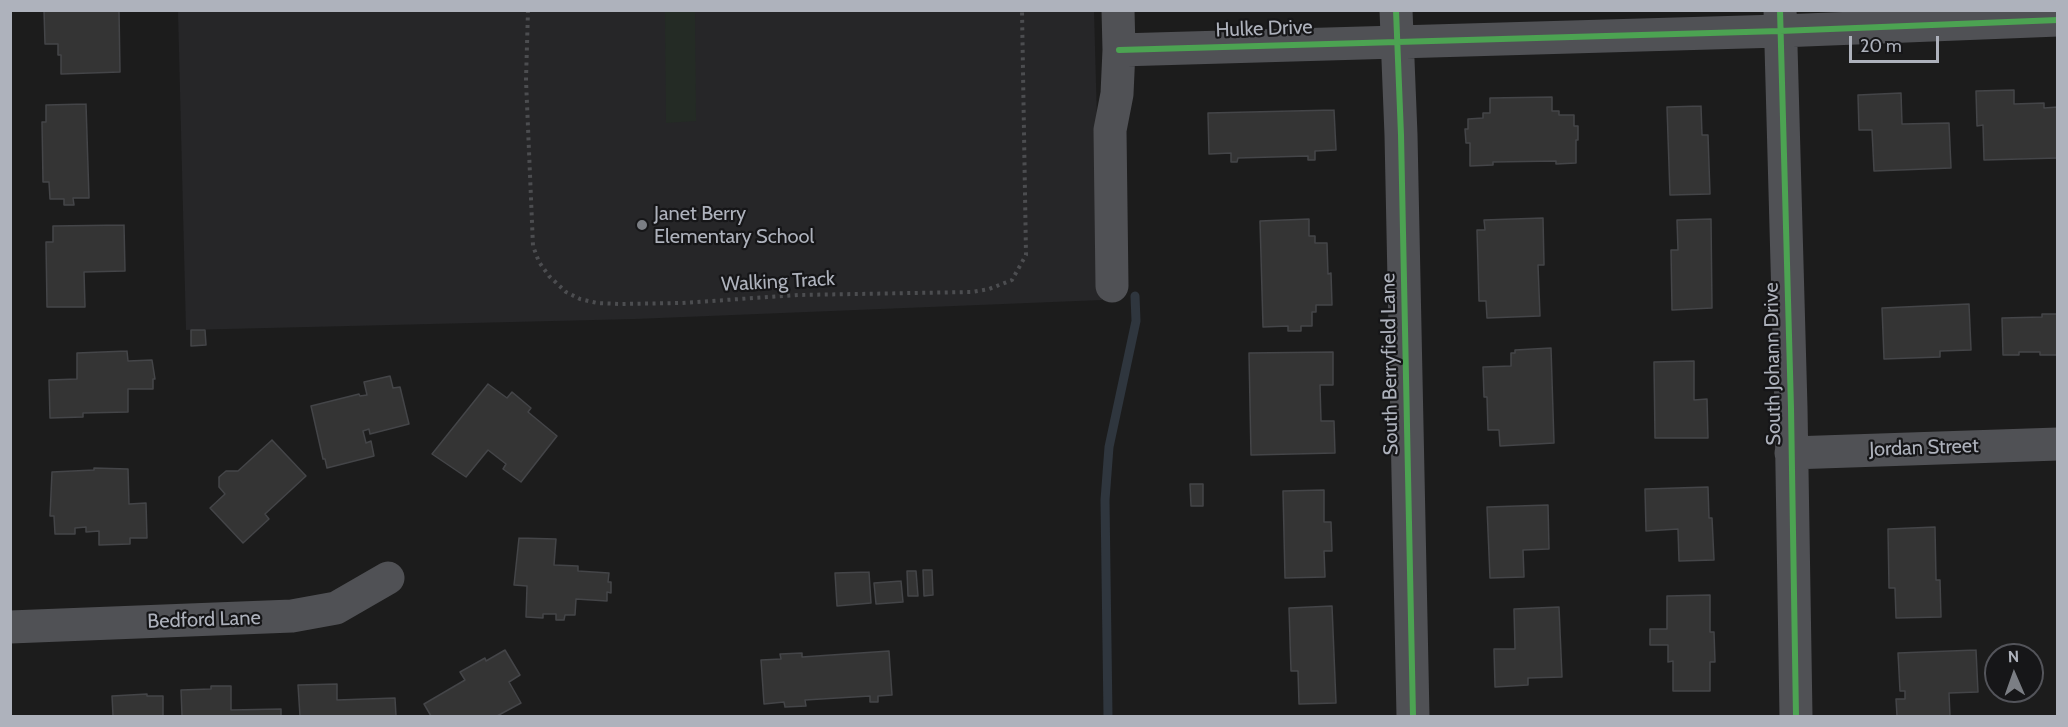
<!DOCTYPE html>
<style>
body{margin:0}
#map{position:relative;width:2068px;height:727px;overflow:hidden;background:#1c1c1c;font-family:Cabin,sans-serif}
canvas{display:block}
.frame{position:absolute;inset:0;border:12px solid #aeb2bc;pointer-events:none}
.north{position:absolute;left:1984px;top:643px;width:60px;height:60px;box-sizing:border-box;background:#161618;border:2px solid #53545a;border-radius:50%;rotate:358deg;font-size:16px;font-weight:700;line-height:24px;text-align:center;color:#aeb2bc}
.north::after{content:'';display:block;margin:auto;width:21px;height:27px;background:#7b7e84;clip-path:polygon(50% 0,100% 100%,50% 72%,0 100%)}
.scale{position:absolute;left:1849px;top:36px;width:90px;height:27px;box-sizing:border-box;border:3px solid #aeb2bc;border-top:0;padding-left:8px;font-size:18px;line-height:21px;white-space:nowrap;color:#aeb2bc;-webkit-text-stroke:4px #161618;paint-order:stroke}
</style>
<div id="map">
<canvas width="2068" height="727"></canvas>
<div class="frame"></div>
<div class="north">N</div>
<div class="scale">20 m</div>
</div>
<script>
const c = document.querySelector('canvas').getContext('2d');
c.lineJoin = 'round';
function fill(path, color) { c.fillStyle = color; c.fill(path, 'evenodd'); }
const toPath = rows => new Path2D(rows.map(r => 'M' + r).join(''));
function strokePath(path, color, width, dash) { c.strokeStyle = color; c.lineWidth = width; c.lineCap = dash ? 'butt' : 'round'; c.setLineDash(dash || []); c.stroke(path); }
function write(font, color, halo, rows, align = 'center') {
  c.font = font + ' Cabin,sans-serif'; c.lineWidth = 4.5; c.setLineDash([]); c.textBaseline = 'middle'; c.strokeStyle = halo; c.fillStyle = color; for (const [text, x, y, turn = 0] of rows) {
    c.save(); c.translate(x, y); c.rotate((+turn || 0) * Math.PI / 180); c.textAlign = isNaN(turn) ? turn : align; if (halo) c.strokeText(text, 0, 0); c.fillText(text, 0, 0); c.restore();
  }
}
fill(toPath([
 [178,11,1094,11,1102,300,635,319,186,330]
]), '#262628');
fill(toPath([
 [665,11,695,11,696,121,666,123]
]), '#242b25');
strokePath(toPath([
 [1108,716,1105,500,1109,447,1136,321,1135,296]
]), '#2f363e', 9);
const building = toPath([
 [44,10,119,10,120,72,61,74,61,55,58,55,58,44,45,44,44,10],
 [2014,90,2014,104,2044,103,2044,108,2058,107,2058,158,1984,160,1983,125,1977,126,1976,91,2014,90],
 [1901,93,1902,124,1949,123,1951,168,1874,171,1872,130,1859,130,1858,95,1901,93],
 [1552,97,1552,111,1559,111,1559,115,1574,115,1574,126,1578,126,1578,140,1576,140,1576,163,1556,164,1556,161,1493,162,1493,165,1470,166,1470,143,1466,143,1465,129,1468,129,1468,119,1483,118,1483,113,1490,113,1490,98,1552,97],
 [86,104,89,198,73,198,74,205,64,205,64,199,50,199,49,182,43,182,42,122,46,122,46,105,86,104],
 [1701,106,1702,135,1708,135,1710,194,1670,195,1667,107,1701,106],
 [1334,110,1336,150,1315,151,1315,160,1308,160,1308,156,1238,158,1237,162,1231,162,1231,153,1209,154,1208,113,1334,110],
 [1543,218,1544,265,1538,265,1540,316,1487,318,1486,301,1479,301,1477,230,1485,230,1484,220,1543,218],
 [1309,219,1309,236,1315,236,1315,243,1327,243,1328,274,1331,273,1332,305,1316,305,1316,312,1312,312,1312,326,1301,326,1301,331,1288,331,1288,326,1263,327,1260,221,1309,219],
 [1711,219,1712,308,1672,310,1671,250,1678,250,1677,220,1711,219],
 [124,225,125,271,84,272,85,307,47,307,46,242,53,242,53,226,124,225],
 [1969,304,1971,350,1940,351,1940,357,1884,359,1882,308,1969,304],
 [2042,314,2058,314,2058,355,2040,355,2040,352,2019,352,2019,355,2003,355,2002,318,2042,317,2042,314],
 [191,330,205,330,206,345,191,346,191,330],
 [1551,348,1554,443,1500,446,1499,430,1488,430,1487,397,1484,397,1483,367,1511,366,1511,353,1515,353,1515,350,1551,348],
 [127,351,128,361,152,360,155,379,153,379,153,389,128,389,128,412,83,413,83,417,50,418,49,380,77,379,77,353,127,351],
 [1333,352,1333,385,1320,385,1321,421,1334,421,1335,453,1251,455,1249,353,1333,352],
 [1694,361,1694,400,1707,399,1708,438,1655,438,1654,362,1694,361],
 [390,376,393,388,400,387,409,424,370,434,369,429,363,431,366,443,371,441,374,456,327,468,325,459,323,459,311,406,359,394,360,396,367,395,364,382,390,376],
 [488,384,507,398,512,392,531,408,528,412,557,436,521,482,503,469,506,464,488,450,466,477,432,454,488,384],
 [272,440,306,476,265,514,269,519,243,543,210,508,225,494,219,487,219,477,226,471,238,471,272,440],
 [94,468,128,469,129,504,146,503,147,538,130,538,130,544,99,545,99,531,86,532,86,527,75,528,75,534,55,534,54,516,50,516,52,472,94,470,94,468],
 [1190,484,1203,484,1203,506,1191,506,1190,484],
 [1708,487,1709,518,1712,518,1714,560,1679,561,1678,529,1646,531,1645,489,1708,487],
 [1324,490,1324,522,1331,522,1332,551,1324,551,1325,577,1285,578,1283,491,1324,490],
 [1548,505,1549,549,1523,550,1524,577,1490,578,1487,507,1548,505],
 [1935,527,1936,580,1940,580,1941,617,1896,618,1895,588,1889,588,1888,529,1935,527],
 [519,538,556,539,554,565,578,566,578,571,609,573,608,582,611,582,611,593,607,592,607,601,576,599,575,615,565,615,564,620,556,620,556,614,543,614,543,618,526,617,527,586,514,585,519,538],
 [923,570,932,570,933,595,924,596,923,570],
 [907,571,916,571,918,596,908,596,907,571],
 [869,572,871,603,837,606,835,573,869,572],
 [901,581,903,602,876,604,874,583,901,581],
 [1710,595,1710,632,1714,632,1715,662,1710,662,1710,691,1673,691,1673,661,1668,662,1668,645,1650,645,1650,629,1667,629,1667,596,1710,595],
 [1332,606,1336,703,1299,704,1298,671,1291,671,1289,608,1332,606],
 [1559,607,1562,677,1528,678,1528,685,1495,687,1494,649,1515,649,1514,609,1559,607],
 [505,650,520,675,509,682,521,703,497,716,431,716,424,704,465,680,460,672,485,658,486,661,505,650],
 [1976,650,1978,692,1949,693,1950,716,1897,716,1896,699,1905,699,1905,691,1900,691,1898,653,1976,650],
 [889,651,892,695,878,696,878,702,870,702,870,696,805,700,806,706,785,707,784,702,764,704,761,660,781,659,780,654,802,653,802,657,889,651],
 [337,684,337,700,395,698,396,716,300,716,298,685,337,684],
 [211,686,231,686,231,710,281,709,281,716,182,716,181,690,211,689,211,686],
 [147,694,147,696,163,696,163,716,113,716,112,696,147,694]
]);
fill(building, '#343434');
strokePath(building, '#444548', 1.5);
strokePath(toPath([
 [528,10,526,80,533,246,539,262,549,276,566,292,580,299,597,303,620,304,682,303,798,295,972,292,989,289,1012,280,1026,255,1022,10]
]), '#4c4d50', 4, [3, 4.5]);
strokePath(toPath([
 [1396,10,1401,135,1413,716],
 [1780,10,1791,408,1796,716],
 [1119,50,1780,31,2058,20],
 [1112,286,1110,130,1117,94,1119,50,1118,10],
 [1791,453,2058,444],
 [10,627,292,616,336,608,388,578]
]), '#505155', 33);
strokePath(toPath([
 [1396,10,1401,135,1413,716],
 [1780,10,1791,408,1796,716],
 [1119,50,1780,31,2058,20]
]), '#4ca352', 6);
for (const [x, y, r, color] of [
 [642,225,6,"#7b7e84"]
]) { const dot = new Path2D(); dot.arc(x, y, r, 0, 2 * Math.PI); c.fillStyle = color; c.fill(dot); strokePath(dot, '#161618', 2); }
write('20px', '#aeb2bc', '#161618', [
 ["Hulke Drive",1264,29,-2],
 ["Walking Track",778,282,-3],
 ["South Berryfield Lane",1390,364,-91],
 ["South Johann Drive",1773,364,-91],
 ["Jordan Street",1924,448,-2],
 ["Bedford Lane",204,620,-2]
]);
write('20px', '#aeb2bc', '#161618', [
 ["Janet Berry",654,214],
 ["Elementary School",654,237]
], 'left');
</script>
